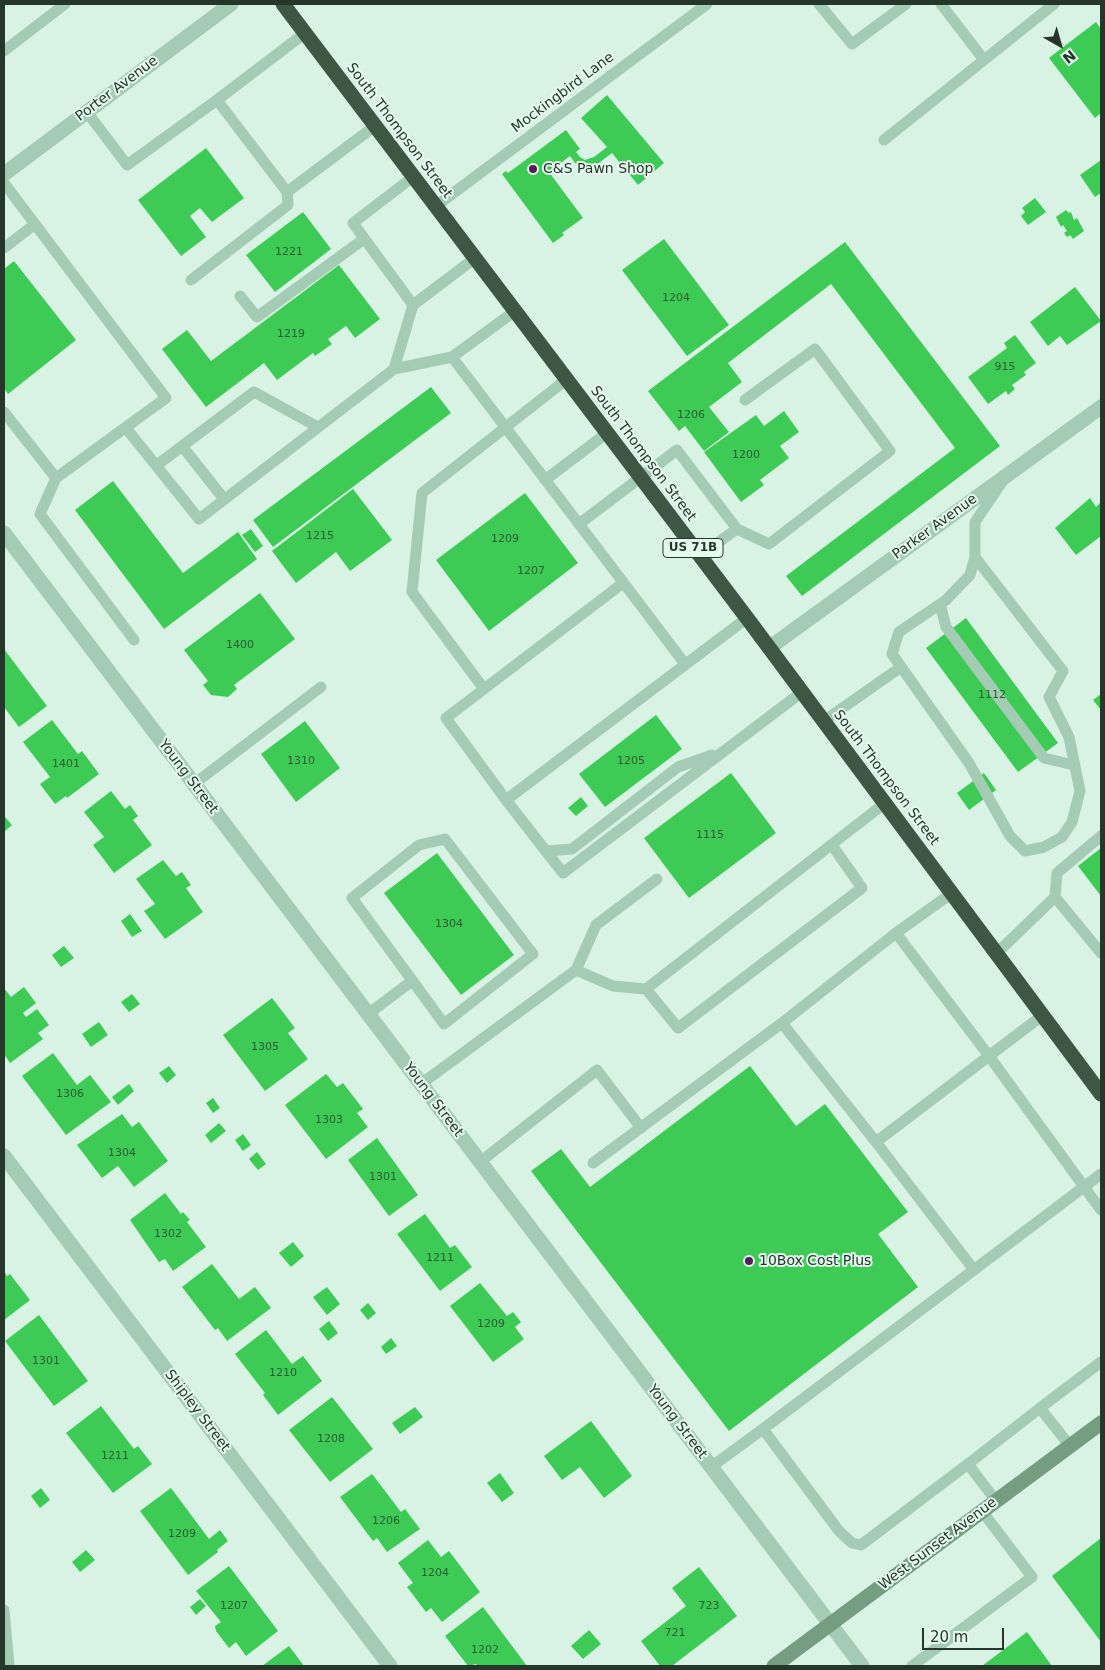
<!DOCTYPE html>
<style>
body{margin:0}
#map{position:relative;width:1105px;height:1670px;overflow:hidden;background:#d8f2e4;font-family:"DejaVu Sans",sans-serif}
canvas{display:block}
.frame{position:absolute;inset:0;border:5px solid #26362a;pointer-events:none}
.north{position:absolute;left:1035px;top:20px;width:50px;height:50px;-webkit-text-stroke:4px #e5faef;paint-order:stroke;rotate:142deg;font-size:14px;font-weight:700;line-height:20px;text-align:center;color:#26362a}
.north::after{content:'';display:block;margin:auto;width:18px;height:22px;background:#26362a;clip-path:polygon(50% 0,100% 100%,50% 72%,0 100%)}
.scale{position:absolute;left:922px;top:1628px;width:82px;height:22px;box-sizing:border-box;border:2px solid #26362a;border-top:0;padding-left:6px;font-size:15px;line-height:18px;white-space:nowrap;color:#26362a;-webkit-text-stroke:4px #e5faef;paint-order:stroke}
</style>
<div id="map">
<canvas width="1105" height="1670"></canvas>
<div class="frame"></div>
<div class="north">N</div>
<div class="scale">20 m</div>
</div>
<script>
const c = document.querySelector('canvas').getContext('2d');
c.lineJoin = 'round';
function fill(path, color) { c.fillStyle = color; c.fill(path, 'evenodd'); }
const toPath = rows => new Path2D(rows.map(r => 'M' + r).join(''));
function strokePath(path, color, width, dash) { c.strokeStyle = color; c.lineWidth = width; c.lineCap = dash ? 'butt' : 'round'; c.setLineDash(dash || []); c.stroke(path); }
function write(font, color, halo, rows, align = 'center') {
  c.font = font + ' "DejaVu Sans",sans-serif'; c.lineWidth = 4; c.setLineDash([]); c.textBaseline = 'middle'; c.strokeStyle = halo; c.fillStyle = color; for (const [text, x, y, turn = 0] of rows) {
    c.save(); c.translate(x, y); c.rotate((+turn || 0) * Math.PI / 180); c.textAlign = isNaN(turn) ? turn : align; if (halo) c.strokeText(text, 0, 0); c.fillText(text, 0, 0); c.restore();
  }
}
fill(toPath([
 [1096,22,1101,29,1101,113,1095,118,1049,58],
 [607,95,664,163,638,185,612,153,596,165,585,168,575,163,570,156,549,172,583,218,562,233,564,235,553,243,502,174,506,171,508,173,566,130,580,149,576,152,580,157,585,160,594,157,607,147,581,118],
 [206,148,244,198,212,222,200,208,190,216,206,237,181,256,138,200],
 [1101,160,1101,193,1095,197,1080,175],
 [1035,198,1046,212,1028,225,1021,216,1025,212,1022,208],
 [1066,210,1069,213,1071,212,1074,220,1077,218,1084,231,1073,239,1070,235,1067,237,1064,233,1067,231,1063,225,1061,227,1056,217],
 [303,212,331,249,275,292,246,255],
 [664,239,729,325,687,356,622,270],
 [845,242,1000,446,802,596,786,576,955,448,831,284,728,363,742,382,709,407,729,432,704,451,685,426,679,431,648,391],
 [14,261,76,340,8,394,4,388,4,269],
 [339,265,380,319,355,338,346,326,328,339,332,344,315,356,313,353,277,380,264,363,206,407,162,349,187,330,211,361],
 [1075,287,1101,321,1067,345,1060,336,1048,346,1030,322],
 [1015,335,1036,363,1024,372,1026,375,1012,385,1015,389,1008,395,1006,391,988,404,968,377,1007,348,1004,343],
 [431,387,451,413,273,547,253,520],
 [784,411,799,432,780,446,789,458,760,480,764,485,741,502,704,452,756,415,764,426],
 [113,481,183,573,238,532,257,559,164,629,75,510],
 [353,489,392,540,350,571,336,552,296,583,272,551],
 [525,493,578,563,489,631,436,560],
 [1090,498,1096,507,1101,502,1101,536,1076,555,1055,528],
 [251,529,263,546,255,552,242,535],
 [260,593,295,639,234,685,237,689,228,697,211,695,203,685,208,681,184,650],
 [966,618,1058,743,1018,772,926,648],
 [4,649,47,706,19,727,4,707],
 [1101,694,1101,710,1093,700],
 [656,715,682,749,605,807,579,774],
 [52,720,78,754,82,751,99,774,67,798,66,796,55,804,40,784,50,777,23,742],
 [305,721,340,768,296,802,261,754],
 [731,773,776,833,689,898,644,838],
 [984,773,996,790,969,810,957,793],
 [111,791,125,809,130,805,138,816,133,820,152,845,114,873,93,845,104,837,84,812],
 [581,797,588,806,576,816,568,808],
 [5,817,12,825,4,832,4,818],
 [1101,848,1101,896,1078,866],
 [437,853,514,955,461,995,384,893],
 [163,860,176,876,182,872,191,885,186,888,203,912,165,939,144,911,155,904,136,879],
 [130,914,142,931,132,937,121,921],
 [64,946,74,958,61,967,52,955],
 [24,987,36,1003,23,1013,26,1017,37,1009,49,1025,38,1033,43,1039,10,1063,4,1054,4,988,11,997],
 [132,994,140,1004,129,1012,121,1002],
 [272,998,295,1028,288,1033,308,1059,265,1091,223,1035],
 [99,1022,108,1035,91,1047,82,1034],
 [53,1053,77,1085,90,1075,111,1102,66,1135,22,1076],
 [169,1066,176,1075,167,1083,159,1073],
 [750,1066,796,1126,825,1104,908,1212,878,1234,918,1287,729,1431,531,1171,561,1149,590,1187],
 [326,1074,337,1087,343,1083,363,1109,357,1113,368,1127,326,1159,285,1105],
 [129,1084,134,1091,118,1105,112,1097],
 [213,1098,220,1108,213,1113,206,1103],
 [122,1114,132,1127,139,1122,168,1161,134,1187,118,1166,102,1178,77,1145],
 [219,1123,226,1131,211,1143,205,1135],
 [243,1134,251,1145,243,1151,235,1140],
 [377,1138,418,1195,389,1216,348,1160],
 [257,1152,266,1164,258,1170,249,1159],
 [165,1193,181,1214,183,1212,190,1220,187,1222,206,1247,173,1271,165,1259,159,1262,130,1220],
 [425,1214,450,1248,455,1245,472,1267,440,1291,397,1234],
 [293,1242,304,1256,291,1267,279,1253],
 [212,1264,239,1299,255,1287,271,1308,227,1341,218,1328,215,1330,182,1287],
 [4,1271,7,1276,10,1274,30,1300,4,1320],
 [480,1283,507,1316,513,1312,521,1322,515,1327,524,1339,493,1362,450,1306],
 [327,1287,340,1304,327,1315,313,1297],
 [368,1303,376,1313,368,1320,360,1310],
 [39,1315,88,1381,54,1406,5,1341],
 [329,1321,338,1333,328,1341,319,1329],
 [266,1330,292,1364,303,1356,322,1381,278,1415,263,1395,265,1393,235,1354],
 [391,1338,397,1346,386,1354,381,1347],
 [332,1397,373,1449,330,1482,289,1430],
 [101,1406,134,1449,138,1446,152,1464,113,1493,66,1433],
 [415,1407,423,1417,400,1434,392,1423],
 [591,1421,632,1476,604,1498,580,1467,562,1480,544,1456],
 [500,1473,514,1493,502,1502,487,1483],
 [372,1474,401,1512,405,1509,420,1529,387,1552,377,1538,373,1541,340,1497],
 [41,1488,50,1500,40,1508,31,1496],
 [171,1488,209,1539,220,1530,228,1541,217,1550,218,1552,188,1575,140,1511],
 [1101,1538,1101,1642,1052,1576],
 [428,1540,441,1557,449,1551,480,1592,442,1622,431,1608,426,1612,407,1587,413,1583,398,1563],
 [86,1550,95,1560,80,1572,72,1562],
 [229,1566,278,1631,246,1656,236,1642,229,1648,216,1631,215,1626,221,1622,196,1591],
 [699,1567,737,1616,672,1666,660,1666,641,1641,686,1606,672,1588],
 [200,1599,206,1606,196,1615,190,1607],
 [483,1607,527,1666,478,1666,476,1664,468,1666,445,1636],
 [589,1630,601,1644,583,1659,571,1646],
 [1027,1632,1052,1666,982,1666],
 [289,1646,304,1666,262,1666]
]), '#3dcb56');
strokePath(toPath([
 [819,4,852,44,906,4],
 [941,4,984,60],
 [4,51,65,4],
 [217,100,305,33],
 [87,112,127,165,217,100,287,192,375,126],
 [884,140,1054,4],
 [413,177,353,223,413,305,475,258],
 [4,183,166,398,56,478,4,412],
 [436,206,707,4],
 [4,248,35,224],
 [191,280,288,205,287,192],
 [240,296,257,317,364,239],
 [452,357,579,524],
 [394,369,413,305],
 [126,428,199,519,394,369,452,357,515,311],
 [182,446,224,499],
 [157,465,254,392,318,427],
 [56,478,40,514,134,640],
 [545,480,607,433],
 [699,556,737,529,769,544,890,451,815,349,745,400],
 [975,557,1063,671,1049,697,1069,737,1080,791,1072,822,1062,837,1044,847,1025,851,1010,836,969,763,892,654,899,632,946,600,970,575,975,557,975,522,1002,482],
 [940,604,946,627,1044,758,1074,765],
 [747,618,506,800,563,873,802,692],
 [685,664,579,524,677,450,737,529],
 [484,689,412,592,422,493,567,379],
 [824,721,901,667],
 [194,784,321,687],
 [506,800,446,718,623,583],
 [445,839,533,954,444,1024,352,898,419,845,445,839],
 [546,851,572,849,678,767,712,755],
 [952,893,896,933,989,1056,876,1142,974,1270],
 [1055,897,1057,873,1101,836],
 [997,953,1055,897,1101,953],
 [576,970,596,925,657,879],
 [646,989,678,1028,862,888,832,845],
 [368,1014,412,981],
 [1043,1015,989,1056,1101,1210],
 [421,1084,576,970,613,986,646,989,885,803],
 [876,1142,782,1023,896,933],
 [480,1162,597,1070,641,1128],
 [593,1163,782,1023],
 [763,1429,1101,1174],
 [1070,1446,1040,1408,1101,1362],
 [711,1467,763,1429,839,1531,852,1543,861,1545,968,1464],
 [996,1501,968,1464,1040,1408],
 [4,1610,9,1666],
 [912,1666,1032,1577,982,1511]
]), '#a4cbb3', 11);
strokePath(toPath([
 [4,174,231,4],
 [4,533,862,1666],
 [769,648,1101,407],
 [4,1156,390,1666]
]), '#a4cbb3', 15);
strokePath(toPath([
 [774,1666,1101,1423]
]), '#759e81', 15);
strokePath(toPath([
 [283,4,747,618,1101,1094]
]), '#3d5743', 15);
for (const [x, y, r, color] of [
 [533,169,5,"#591a59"],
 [749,1261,5,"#591a59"]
]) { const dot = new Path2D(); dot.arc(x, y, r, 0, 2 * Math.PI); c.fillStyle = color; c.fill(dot); strokePath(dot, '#e5faef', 2); }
write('11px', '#2c5b35', null, [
 ["1221",289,252],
 ["1204",676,298],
 ["1219",291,334],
 ["915",1005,367],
 ["1206",691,415],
 ["1200",746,455],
 ["1215",320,536],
 ["1209",505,539],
 ["1207",531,571],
 ["1400",240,645],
 ["1112",992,695],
 ["1310",301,761],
 ["1205",631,761],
 ["1401",66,764],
 ["1115",710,835],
 ["1304",449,924],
 ["1305",265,1047],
 ["1306",70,1094],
 ["1303",329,1120],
 ["1304",122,1153],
 ["1301",383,1177],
 ["1302",168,1234],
 ["1211",440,1258],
 ["1209",491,1324],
 ["1301",46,1361],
 ["1210",283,1373],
 ["1208",331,1439],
 ["1211",115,1456],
 ["1206",386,1521],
 ["1209",182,1534],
 ["1204",435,1573],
 ["1207",234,1606],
 ["723",709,1606],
 ["721",675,1633],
 ["1202",485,1650]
]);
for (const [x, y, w] of [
 [693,548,60]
]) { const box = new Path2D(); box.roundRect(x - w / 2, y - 9.5, w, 19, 4); c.fillStyle = '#e5faef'; c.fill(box); strokePath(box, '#26362a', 1); }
write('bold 12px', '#26362a', null, [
 ["US 71B",693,548]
]);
write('14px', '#26362a', '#e5faef', [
 ["Porter Avenue",117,89,-37],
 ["Mockingbird Lane",563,93,-37],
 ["South Thompson Street",399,131,53],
 ["South Thompson Street",643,454,53],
 ["Parker Avenue",935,527,-36],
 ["Young Street",188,777,53],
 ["South Thompson Street",886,778,53],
 ["Young Street",433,1100,53],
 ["Shipley Street",197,1411,53],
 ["Young Street",677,1422,53],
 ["West Sunset Avenue",938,1544,-37]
]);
write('14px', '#26362a', '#e5faef', [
 ["C&S Pawn Shop",543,169],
 ["10Box Cost Plus",759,1261]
], 'left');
</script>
